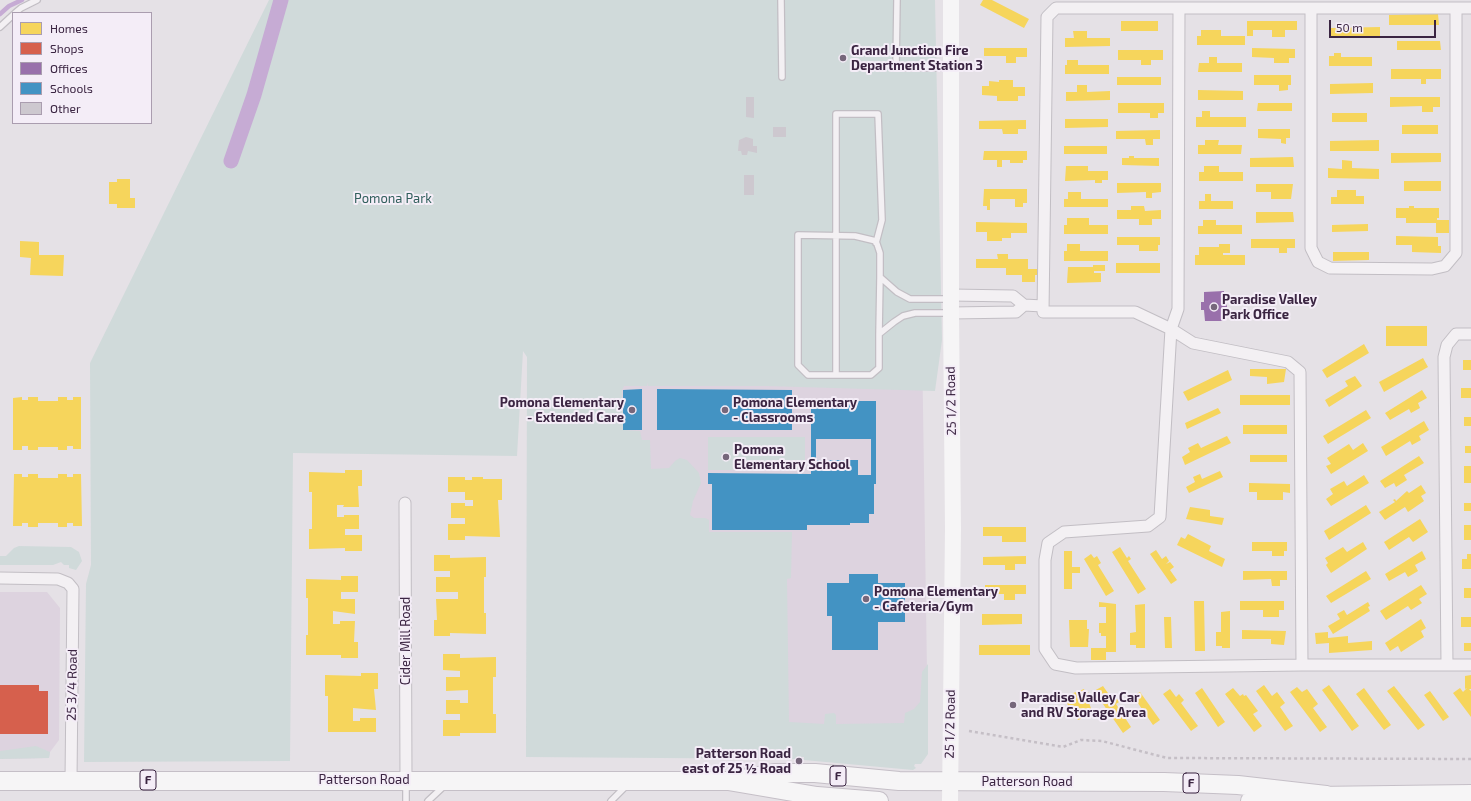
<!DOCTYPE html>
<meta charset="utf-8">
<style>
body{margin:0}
#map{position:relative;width:1471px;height:801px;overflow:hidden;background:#e5e1e6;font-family:"Exo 2",sans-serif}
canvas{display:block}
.legend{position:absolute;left:12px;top:12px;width:140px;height:112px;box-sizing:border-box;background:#f4edf7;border:1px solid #aa9daf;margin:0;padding:5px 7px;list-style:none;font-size:12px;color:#3b2542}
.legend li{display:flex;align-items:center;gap:8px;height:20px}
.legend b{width:20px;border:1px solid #aa9daf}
.scale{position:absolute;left:1329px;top:20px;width:107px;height:18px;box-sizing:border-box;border:2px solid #3b2542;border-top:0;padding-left:5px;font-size:12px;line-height:14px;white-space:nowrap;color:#3b2542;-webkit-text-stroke:3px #f4edf7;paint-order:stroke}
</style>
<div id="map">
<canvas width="1471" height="801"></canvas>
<ul class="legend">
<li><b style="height:11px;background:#f6d55c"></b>Homes</li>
<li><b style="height:11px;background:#d6604d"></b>Shops</li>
<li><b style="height:11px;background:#9970ab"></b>Offices</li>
<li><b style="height:11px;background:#4393c3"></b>Schools</li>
<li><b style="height:11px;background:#cdc8cf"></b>Other</li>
</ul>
<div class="scale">50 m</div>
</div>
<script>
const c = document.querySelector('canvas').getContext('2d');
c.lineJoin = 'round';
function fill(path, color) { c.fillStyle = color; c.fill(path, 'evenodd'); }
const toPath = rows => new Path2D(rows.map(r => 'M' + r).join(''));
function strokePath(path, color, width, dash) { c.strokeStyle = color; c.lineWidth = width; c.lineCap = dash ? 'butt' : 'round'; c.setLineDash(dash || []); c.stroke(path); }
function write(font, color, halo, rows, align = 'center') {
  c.font = font + ' "Exo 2",sans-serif'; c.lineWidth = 4; c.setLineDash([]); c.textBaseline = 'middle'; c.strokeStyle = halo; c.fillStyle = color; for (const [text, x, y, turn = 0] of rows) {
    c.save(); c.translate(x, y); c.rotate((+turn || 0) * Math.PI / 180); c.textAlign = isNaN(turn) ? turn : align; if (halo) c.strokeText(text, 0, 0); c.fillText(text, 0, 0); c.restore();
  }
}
fill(toPath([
 [530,339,922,342,928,738,526,740],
 [0,592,47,592,60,608,59,740,50,752,49,758,0,759]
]), '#ddd3df');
fill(toPath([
 [269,0,935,0,942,340,935,391,766,386,648,386,647,382,647,386,624,386,622,390,623,430,640,431,642,440,650,440,651,469,669,468,675,461,680,458,687,460,699,473,701,483,693,501,690,515,694,518,705,518,709,520,709,532,792,532,791,578,787,579,789,722,824,724,825,714,834,713,836,715,836,724,904,723,905,713,914,709,920,702,922,672,928,664,928,754,921,764,915,764,914,766,916,768,913,770,804,760,804,757,796,757,796,759,526,757,527,357,523,351,517,456,293,453,290,761,84,762,86,584,91,565,90,363],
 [708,437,805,437,805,470,708,470],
 [19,546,71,547,79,552,82,561,76,570,69,568,69,565,64,565,61,562,53,565,0,565,0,556,6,556,14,548],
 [36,746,50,752,49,758,0,759,0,751]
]), '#d0dada');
fill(toPath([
 [983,0,992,0,1029,19,1024,28,980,5],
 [1438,14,1439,25,1389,25,1389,15],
 [1121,21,1158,21,1158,31,1121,31],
 [1247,21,1297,21,1297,30,1285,30,1285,37,1272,37,1272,30,1253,30,1253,36,1247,36],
 [1380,27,1380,37,1331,38,1331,28],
 [1201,30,1221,30,1221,36,1245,36,1245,45,1197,45,1197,36,1201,36],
 [1073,31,1087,31,1087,38,1110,38,1110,46,1065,47,1065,38,1074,38],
 [1397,41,1440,41,1441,50,1397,50],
 [984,48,1027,48,1027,57,1016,57,1016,63,1006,63,1006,56,984,56],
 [1252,48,1295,49,1295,58,1289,58,1289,63,1274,63,1274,58,1252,57],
 [1118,50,1163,50,1163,60,1151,60,1151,65,1141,65,1141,60,1118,60],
 [1334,53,1341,53,1341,57,1372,57,1372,66,1329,66,1329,56,1334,56],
 [1209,57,1217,57,1217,63,1242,63,1242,72,1198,72,1199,63,1209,63],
 [1067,60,1078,60,1078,65,1109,65,1109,74,1065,74,1065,65,1067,65],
 [1391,69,1441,69,1441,79,1426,79,1426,84,1421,84,1421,79,1391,79],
 [1254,75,1291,75,1291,85,1288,85,1288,90,1279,91,1279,85,1254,85],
 [1117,77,1161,77,1161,85,1117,85],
 [999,80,1013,80,1013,87,1025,87,1025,96,1018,96,1018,101,997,101,997,96,982,95,982,86,989,86,989,81,999,82],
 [1373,83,1373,93,1330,94,1330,84],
 [1077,85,1087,85,1087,92,1110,91,1110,100,1066,101,1066,92,1077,92],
 [1198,90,1243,91,1243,100,1198,100],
 [1390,97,1440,97,1440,107,1433,107,1433,112,1422,112,1422,106,1390,107],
 [1118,103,1164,103,1164,113,1158,113,1158,118,1150,118,1150,113,1118,113],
 [1258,103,1292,103,1292,111,1257,111],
 [1202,111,1210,111,1210,117,1246,117,1246,127,1196,127,1196,117,1202,117],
 [1332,113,1367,113,1367,122,1332,122],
 [1065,119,1108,119,1108,127,1065,128],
 [1026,120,1026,129,1018,129,1018,134,1003,134,1002,129,979,129,979,121],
 [1402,125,1438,125,1438,134,1402,134],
 [1258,129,1290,129,1290,138,1286,138,1286,144,1281,143,1281,139,1258,138],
 [1160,130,1160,139,1153,139,1153,145,1146,145,1145,139,1116,139,1116,131],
 [1205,140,1219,140,1218,145,1242,145,1241,154,1198,154,1198,145,1205,145],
 [1379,140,1379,151,1330,151,1330,141],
 [1064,146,1107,146,1107,154,1064,154],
 [984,151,1027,151,1027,160,1023,160,1023,163,1010,163,1010,160,1002,160,1002,167,997,167,997,160,983,160],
 [1391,153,1441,153,1441,162,1391,163],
 [1129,156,1134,156,1134,158,1159,158,1159,166,1122,165,1122,158,1129,158],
 [1293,157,1294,167,1250,167,1250,158],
 [1342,160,1352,161,1352,168,1379,169,1379,179,1328,178,1328,168,1342,169],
 [1066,166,1088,166,1088,171,1108,171,1108,180,1102,180,1102,183,1095,183,1095,180,1065,181],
 [1204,166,1219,166,1219,172,1243,172,1243,181,1199,181,1199,172,1204,172],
 [117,179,130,179,130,198,135,198,135,208,117,208,117,204,109,204,109,182,117,182],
 [1404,181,1441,181,1441,191,1404,191],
 [1117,183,1161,183,1161,192,1152,193,1152,198,1146,198,1146,192,1117,193],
 [1256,184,1293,184,1291,199,1271,199,1271,192,1256,192],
 [984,189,1027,189,1027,203,1023,203,1023,207,1015,207,1015,199,990,199,990,210,987,210,987,206,983,206],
 [1337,190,1356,190,1356,196,1364,196,1364,204,1331,204,1331,197,1337,197],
 [1068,192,1081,192,1081,199,1108,199,1108,207,1064,207,1064,199,1068,199],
 [1205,194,1211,194,1211,201,1233,201,1233,209,1199,209,1199,201,1205,201],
 [1131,206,1144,206,1145,211,1161,210,1161,219,1152,219,1152,225,1139,225,1139,219,1117,219,1117,210,1131,210],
 [1409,206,1414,206,1414,208,1439,208,1439,218,1437,218,1437,220,1449,220,1449,233,1436,233,1436,223,1406,223,1406,218,1396,218,1396,208,1409,208],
 [1256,212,1293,212,1294,222,1256,223],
 [1067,218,1089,218,1089,225,1108,225,1108,234,1064,234,1064,225,1067,225],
 [1203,220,1216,220,1216,225,1242,225,1242,234,1198,234,1198,226,1203,226],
 [976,222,1027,223,1027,233,1011,233,1011,238,1002,238,1002,241,987,241,987,232,976,232],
 [1368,224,1368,231,1332,232,1332,225],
 [1396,236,1438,237,1438,246,1441,246,1441,253,1412,252,1412,245,1396,245],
 [1117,237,1160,237,1160,245,1158,245,1158,251,1139,251,1139,245,1117,245],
 [1251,239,1295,239,1295,248,1287,248,1287,253,1279,253,1279,248,1251,248],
 [20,241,39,242,39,255,64,255,63,276,30,275,31,258,20,257],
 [1067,244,1080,244,1080,251,1108,251,1108,261,1064,261,1064,251,1067,251],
 [1219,244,1230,244,1230,253,1223,253,1223,255,1245,255,1245,265,1195,265,1195,255,1199,255,1199,247,1219,247],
 [1333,252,1369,252,1369,260,1333,261],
 [997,254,1008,254,1008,259,1028,259,1028,269,1037,269,1037,275,1035,275,1035,282,1022,282,1022,275,1006,275,1006,268,976,268,976,259,998,259],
 [1116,263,1160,263,1160,273,1116,273],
 [1093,265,1105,265,1105,271,1094,271,1094,273,1101,273,1101,282,1067,283,1068,267,1093,267],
 [1386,326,1427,326,1427,346,1386,346],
 [1364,344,1369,353,1327,378,1322,370],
 [1423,358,1428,367,1384,392,1379,382],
 [1463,360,1471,360,1471,370,1463,370],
 [1250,369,1286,369,1284,382,1267,384,1267,377,1250,376],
 [1228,370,1232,380,1188,401,1183,392],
 [1355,376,1362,386,1329,407,1325,400,1348,386,1345,381],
 [1461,388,1471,388,1471,398,1461,398],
 [1422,390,1427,398,1418,403,1420,408,1411,413,1409,409,1390,420,1385,413],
 [1240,395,1290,395,1290,405,1240,405],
 [22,397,22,400,28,400,28,397,38,397,38,401,58,401,58,397,67,397,67,400,73,400,73,397,81,397,81,449,73,449,73,446,67,446,67,450,58,450,58,447,38,447,38,450,28,450,28,446,22,446,22,450,13,450,13,398],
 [1218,408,1221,413,1187,429,1185,423],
 [1366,410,1371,418,1328,444,1323,436],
 [1464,417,1471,417,1471,426,1464,426],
 [1424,421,1429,430,1419,436,1421,440,1412,445,1410,441,1386,456,1381,447],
 [1243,425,1287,425,1287,434,1243,434],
 [1227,436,1231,443,1185,465,1182,457,1190,452,1188,448,1198,443,1201,448],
 [1363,443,1368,451,1331,474,1326,466,1331,464,1327,458,1349,444,1353,450],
 [1465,446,1471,446,1471,453,1465,453],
 [1250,455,1287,455,1287,462,1250,462],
 [1419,456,1424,463,1404,475,1407,480,1396,487,1394,483,1385,488,1380,481],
 [1464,466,1471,466,1471,483,1464,483],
 [345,470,362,470,362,486,358,486,359,507,343,507,344,505,337,505,337,517,344,517,344,515,359,515,359,529,345,529,345,535,362,535,362,551,345,551,345,548,309,549,309,529,312,529,312,492,309,492,309,472,345,473],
 [1220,471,1223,477,1189,493,1186,487,1195,482,1193,477,1200,474,1202,479],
 [14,474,22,474,22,477,28,477,28,474,38,474,38,478,58,478,58,474,67,474,67,477,73,477,73,474,81,474,82,526,73,526,73,523,67,523,67,527,58,527,58,523,38,523,38,527,28,527,28,523,22,523,22,526,13,526],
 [1364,475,1369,483,1331,506,1326,499,1333,494,1330,489,1344,481,1347,486],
 [448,477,465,477,465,480,472,480,472,477,483,477,483,479,502,479,502,500,498,500,500,537,465,536,465,540,448,540,448,524,465,524,465,518,451,518,451,503,465,503,465,506,473,506,473,500,465,500,465,492,448,492],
 [1249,483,1290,484,1290,493,1283,492,1283,500,1257,500,1257,492,1249,492],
 [1421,485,1426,493,1421,496,1424,501,1408,512,1405,507,1385,520,1379,512,1395,502,1393,500,1395,499,1396,501,1407,491,1409,493],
 [1464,503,1471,503,1471,511,1464,511],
 [1366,505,1371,513,1329,540,1324,531],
 [1190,507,1210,510,1210,516,1224,518,1222,525,1186,519],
 [1420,519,1428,532,1413,542,1409,537,1389,550,1384,542],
 [1464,525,1471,525,1471,540,1464,540],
 [983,527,1026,527,1026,542,1002,542,1002,536,983,536],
 [1188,534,1211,546,1209,551,1225,559,1222,567,1177,545,1181,537,1185,539],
 [1252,542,1287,542,1287,551,1284,551,1284,556,1272,556,1272,551,1252,551],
 [1363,542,1367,549,1331,573,1326,565,1328,563,1325,558,1343,547,1347,552],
 [1120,547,1127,558,1129,556,1131,559,1128,561,1146,589,1138,594,1112,552],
 [1156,550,1162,559,1166,556,1169,561,1166,564,1170,562,1174,567,1170,570,1177,580,1171,584,1150,554],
 [1064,551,1072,551,1072,567,1080,567,1080,573,1072,573,1072,589,1064,589],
 [1422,551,1426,559,1415,565,1418,571,1408,577,1405,572,1389,581,1385,574],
 [1091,554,1094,558,1097,556,1101,563,1098,565,1114,591,1106,596,1084,559],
 [1467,554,1471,554,1471,569,1462,569,1462,559,1467,559],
 [434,555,450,555,450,558,486,557,486,577,484,577,484,613,486,613,486,634,450,633,450,636,434,636,434,620,437,620,436,599,458,599,458,592,436,592,436,577,450,577,450,571,434,571],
 [1026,556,1026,564,1015,564,1015,570,1005,570,1005,565,983,565,983,557],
 [1243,571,1287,571,1287,580,1280,580,1280,586,1272,586,1271,579,1243,580],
 [1366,571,1371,579,1331,603,1326,596],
 [341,576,358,576,358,592,341,592,341,599,355,599,355,614,333,611,333,624,340,624,340,621,355,621,354,642,358,642,358,658,341,658,341,655,306,655,306,635,308,635,308,598,306,598,306,579,341,580],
 [985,585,1026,585,1026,594,1015,594,1015,600,1004,600,1004,594,985,594],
 [1421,585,1427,594,1419,599,1422,603,1411,610,1408,606,1386,620,1380,611],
 [1464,588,1471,588,1471,598,1464,598],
 [1194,601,1204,601,1205,651,1195,651],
 [1240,601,1284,601,1284,610,1279,610,1279,617,1263,617,1263,610,1240,610],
 [1099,602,1116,604,1116,652,1106,652,1106,660,1091,660,1091,648,1106,648,1106,636,1101,636,1101,633,1099,633,1099,623,1106,623,1106,607,1099,607],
 [1368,602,1370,606,1368,607,1370,611,1333,634,1328,626,1340,619,1337,614,1344,610,1347,615],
 [1145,604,1145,648,1136,648,1136,645,1130,645,1130,633,1136,632,1135,605],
 [1230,611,1230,648,1222,648,1222,646,1216,646,1216,632,1221,632,1221,612],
 [982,614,1022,614,1022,624,982,625],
 [1164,617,1171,617,1172,648,1165,648],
 [1461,617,1471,617,1471,627,1461,627],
 [1421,619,1426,628,1421,631,1424,637,1401,652,1398,646,1390,651,1385,643],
 [1069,620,1087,620,1087,629,1089,629,1088,647,1070,647],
 [1242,630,1286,631,1284,645,1271,644,1271,639,1242,639],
 [1328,632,1328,638,1348,636,1348,643,1372,641,1372,650,1329,653,1329,643,1316,644,1315,633],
 [1464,643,1471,643,1471,651,1464,651],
 [979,645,1030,645,1030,655,979,655],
 [443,654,460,654,460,658,496,657,496,677,493,677,493,714,496,714,496,733,460,733,460,736,443,736,443,720,460,720,460,714,446,714,446,700,460,700,460,703,468,703,468,690,446,691,446,677,460,677,460,671,443,670],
 [361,673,378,673,378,689,374,689,376,710,353,708,353,721,360,721,360,718,376,718,376,732,328,732,328,696,325,696,325,675,361,676],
 [1471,675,1471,689,1469,689,1471,691,1471,717,1453,693,1460,688,1463,692,1467,688,1465,689,1465,676],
 [1264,685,1272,696,1277,692,1285,703,1280,707,1293,726,1285,731,1256,691],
 [1329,685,1359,726,1352,731,1322,690],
 [1103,686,1110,696,1114,694,1119,702,1116,704,1131,727,1123,733,1094,691],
 [1394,686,1425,725,1418,730,1387,691],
 [1297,687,1302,692,1307,689,1318,704,1313,708,1327,727,1320,732,1290,692],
 [1202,688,1225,722,1218,727,1195,693],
 [1233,688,1240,696,1243,694,1244,696,1246,695,1258,711,1253,714,1262,726,1254,732,1225,694],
 [1364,688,1391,725,1384,730,1356,694],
 [1084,689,1085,693,1088,692,1091,699,1088,700,1093,714,1078,720,1074,709,1070,710,1067,703,1070,701,1068,695],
 [1170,689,1176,697,1179,694,1184,700,1181,703,1198,726,1191,731,1163,694],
 [1430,691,1449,717,1443,721,1424,695],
 [1140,692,1160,720,1153,725,1133,696]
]), '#f6d55c');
fill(toPath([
 [0,685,39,685,39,691,48,691,48,734,0,734]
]), '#d6604d');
fill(toPath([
 [1224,291,1223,304,1227,304,1227,312,1224,311,1224,321,1205,321,1204,310,1201,310,1201,302,1204,302,1204,292]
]), '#9970ab');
fill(toPath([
 [642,389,642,430,623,430,623,390],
 [657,389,792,390,792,430,657,430],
 [811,401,876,401,876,484,874,484,874,514,869,514,869,523,850,523,850,525,807,525,807,530,712,530,712,484,708,484,708,473,811,474],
 [816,439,871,439,871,475,858,475,858,460,816,460],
 [849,574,878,574,878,583,905,583,905,622,878,622,878,650,832,650,832,616,827,616,827,583,849,583]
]), '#4393c3');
strokePath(toPath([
 [0,14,9,6,22,0]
]), '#c6abd4', 4.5);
strokePath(toPath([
 [231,161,254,95,281,0]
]), '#c6abd4', 15);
fill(toPath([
 [746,97,754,97,754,118,746,117],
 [773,127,786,127,786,137,773,137],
 [746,137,753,139,753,146,757,146,757,153,748,151,747,155,742,155,741,151,738,151,739,140],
 [744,175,754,175,754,195,744,195]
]), '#cdc8cf');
const lane = toPath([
 [781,0,782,77],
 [897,0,896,68,949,68],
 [15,13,21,8,37,0],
 [0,27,13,15],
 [950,313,915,313,903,316,894,322,879,334,879,368,871,375,808,375,798,365,798,235,855,236,876,241,880,253,880,277,897,292,910,299,950,299],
 [879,334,880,277],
 [836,375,836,114,878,114,882,220,876,243],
 [406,801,406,784],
 [428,801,444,786],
 [611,801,626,786]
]);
const street = toPath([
 [1179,8,1178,309,1171,329,1160,517,1148,526,1064,532,1048,543,1045,560,1045,649,1055,664,1076,668,1302,665,1471,665],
 [1311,8,1311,248,1318,262,1330,268,1432,269,1445,266,1456,253,1456,8],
 [951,295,1013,296,1024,305,1043,306],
 [951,313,1016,312,1024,305],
 [405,503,406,780],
 [0,578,58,579,68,583,73,589,71,780],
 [1302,665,1300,372,1288,362,1193,343,1171,329,1135,312,1043,312,1047,17,1056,8,1471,8],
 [1447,665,1444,357,1447,345,1456,334,1471,334]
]);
const primary = toPath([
 [742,779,774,773,815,773,899,781,1164,782,1238,785,1326,795],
 [0,781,728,781,817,796,879,801],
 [1315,796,1471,794],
 [1250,801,1283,798]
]);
strokePath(lane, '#c2bec4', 8);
strokePath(street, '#c2bec4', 13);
strokePath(primary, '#c5bfc7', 20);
strokePath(toPath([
 [969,731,1063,747,1081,740,1102,741,1167,758,1471,759]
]), '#c5bfc6', 2.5, [3, 3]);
strokePath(lane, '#f3f0f3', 5.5);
strokePath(street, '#f3f0f3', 11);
strokePath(toPath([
 [950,801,953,529,951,313,951,0]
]), '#f6f5f6', 16);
strokePath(primary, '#f6f5f6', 18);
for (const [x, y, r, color] of [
 [843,58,4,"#76677b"],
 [1214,307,4,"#76677b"],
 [632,410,4,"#76677b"],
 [725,410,4,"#76677b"],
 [726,457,4,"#76677b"],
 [866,599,4,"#76677b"],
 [1013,705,4,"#76677b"],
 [799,761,4,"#76677b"]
]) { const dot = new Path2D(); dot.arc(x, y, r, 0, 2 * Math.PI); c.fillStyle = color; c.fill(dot); strokePath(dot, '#f4edf7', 1.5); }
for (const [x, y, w] of [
 [838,776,16],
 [148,780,16],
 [1191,783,16]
]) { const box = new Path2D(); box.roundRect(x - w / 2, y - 10, w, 20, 3); c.fillStyle = '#f4edf7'; c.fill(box); strokePath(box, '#3b2542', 1); }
write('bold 12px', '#3b2542', null, [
 ["F",838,776],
 ["F",148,780],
 ["F",1191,783]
]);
write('bold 13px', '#3b2542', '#f4edf7', [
 ["Grand Junction Fire",851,51],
 ["Department Station 3",851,66],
 ["Paradise Valley",1222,300],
 ["Park Office",1222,315],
 ["Pomona Elementary",624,403,"right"],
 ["- Extended Care",624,418,"right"],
 ["Pomona Elementary",733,403],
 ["- Classrooms",733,418],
 ["Pomona",734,450],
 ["Elementary School",734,465],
 ["Pomona Elementary",874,592],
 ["- Cafeteria/Gym",874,607],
 ["Paradise Valley Car",1021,698],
 ["and RV Storage Area",1021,713],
 ["Patterson Road",791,754,"right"],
 ["east of 25 ½ Road",791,769,"right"]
], 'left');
write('13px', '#315f5c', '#f4edf7', [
 ["Pomona Park",393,199]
]);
write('13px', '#3b2542', '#f4edf7', [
 ["25 1/2 Road",951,401,-91],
 ["Cider Mill Road",406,641,-90],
 ["25 3/4 Road",72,685,-89],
 ["25 1/2 Road",950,724,-89],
 ["Patterson Road",364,780],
 ["Patterson Road",1027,782]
]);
</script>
